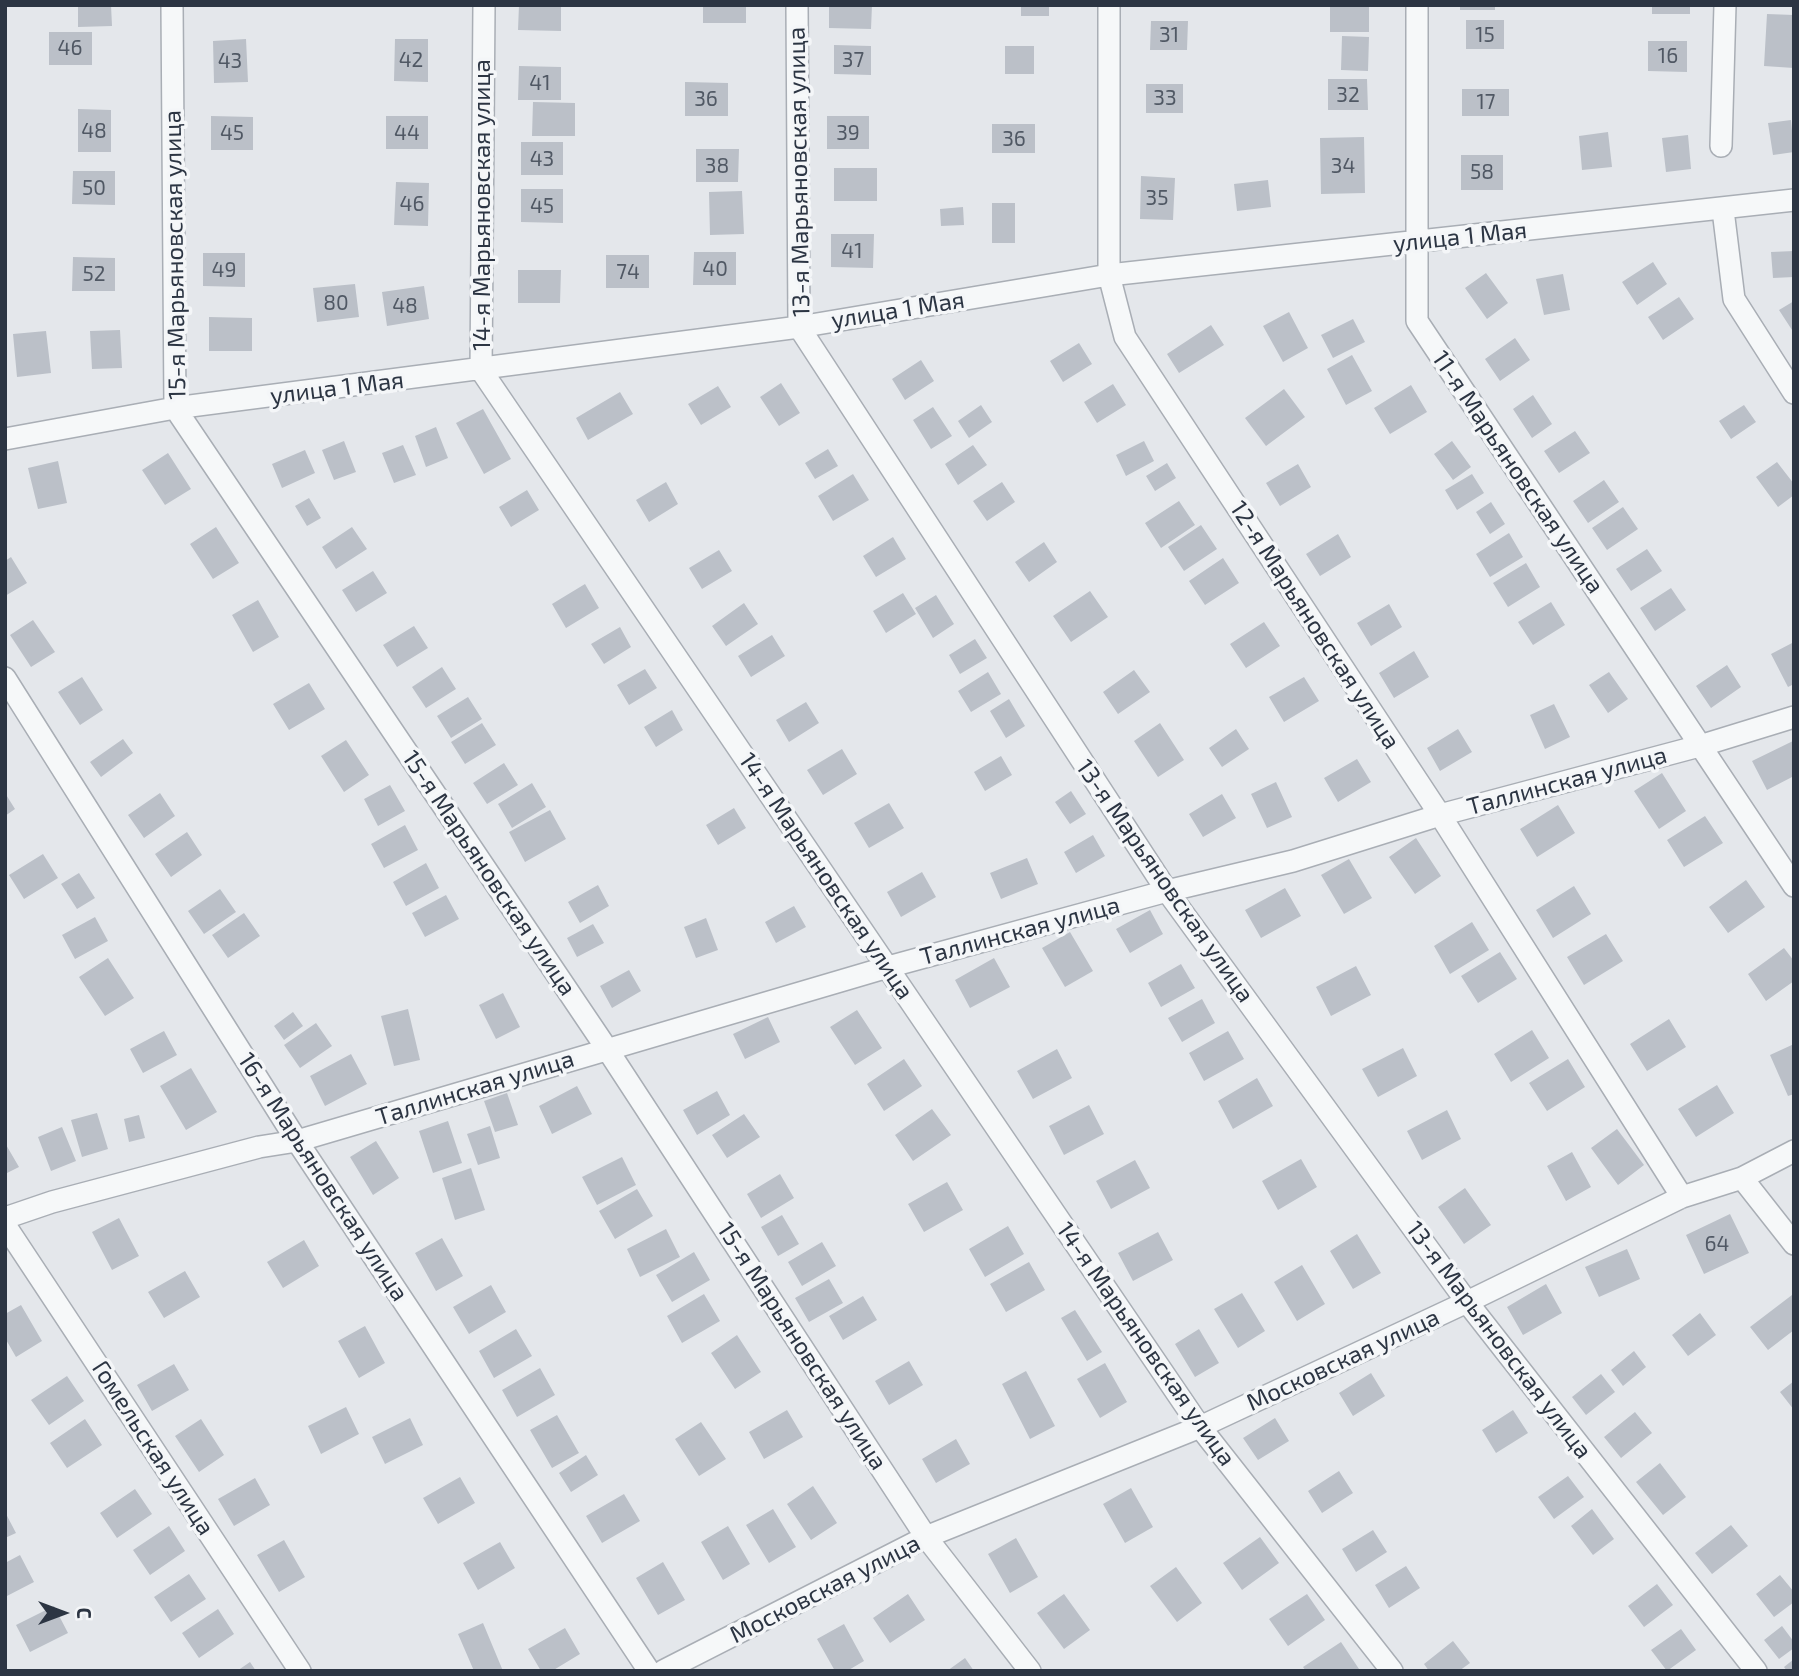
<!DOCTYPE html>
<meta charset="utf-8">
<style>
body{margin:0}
#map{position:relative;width:1799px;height:1676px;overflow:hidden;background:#e4e7eb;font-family:"Exo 2",sans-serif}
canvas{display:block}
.frame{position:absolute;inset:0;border:7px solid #2c3543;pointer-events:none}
.north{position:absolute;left:28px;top:1578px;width:70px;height:70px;-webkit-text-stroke:5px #f4f6f8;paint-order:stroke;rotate:90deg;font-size:19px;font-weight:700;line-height:28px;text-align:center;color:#2c3543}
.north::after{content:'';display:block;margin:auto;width:24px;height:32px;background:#2c3543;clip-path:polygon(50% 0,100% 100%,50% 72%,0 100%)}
</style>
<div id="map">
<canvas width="1799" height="1676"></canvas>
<div class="frame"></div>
<div class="north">С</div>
</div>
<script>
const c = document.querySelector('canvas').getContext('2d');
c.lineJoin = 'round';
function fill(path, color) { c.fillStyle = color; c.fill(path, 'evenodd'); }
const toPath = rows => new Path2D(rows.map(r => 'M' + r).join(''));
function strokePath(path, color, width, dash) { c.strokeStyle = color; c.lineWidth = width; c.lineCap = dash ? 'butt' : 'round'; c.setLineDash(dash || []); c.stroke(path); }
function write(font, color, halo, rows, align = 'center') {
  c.font = font + ' "Exo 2",sans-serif'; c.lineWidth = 7; c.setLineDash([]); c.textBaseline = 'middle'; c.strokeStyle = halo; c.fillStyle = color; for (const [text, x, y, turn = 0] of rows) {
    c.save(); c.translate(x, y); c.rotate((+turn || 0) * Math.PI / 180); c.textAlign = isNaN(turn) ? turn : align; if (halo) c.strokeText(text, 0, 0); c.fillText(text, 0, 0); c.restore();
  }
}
fill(toPath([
 [78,5,111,5,112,26,78,27],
 [519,5,561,5,561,31,518,30],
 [703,5,746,5,746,23,703,23],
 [829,5,872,5,871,29,829,28],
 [1021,5,1049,5,1049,16,1021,16],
 [1330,5,1369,5,1369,32,1330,32],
 [1460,5,1495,5,1495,10,1460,10],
 [1652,5,1690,5,1690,14,1652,14],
 [1767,14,1794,15,1794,68,1764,66],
 [1466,20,1504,20,1504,49,1466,49],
 [1151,21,1188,21,1187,50,1150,50],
 [49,32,92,32,92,65,49,65],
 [1342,36,1369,37,1368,71,1341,70],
 [246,39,248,82,214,83,213,41],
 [395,39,428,39,428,82,394,81],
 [1648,41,1687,41,1687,72,1648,71],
 [834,45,871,46,871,75,834,74],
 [1005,46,1034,46,1034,74,1005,74],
 [519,66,561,67,561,100,518,100],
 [1328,79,1367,79,1368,110,1328,110],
 [685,82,728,83,728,116,685,116],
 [1146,84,1183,84,1183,113,1146,113],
 [1462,89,1509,89,1509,116,1462,116],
 [533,102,575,103,575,136,532,136],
 [78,109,111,110,111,152,78,152],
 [211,116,253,117,253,150,211,150],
 [386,116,428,116,428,149,386,149],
 [827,116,869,116,869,149,827,149],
 [1791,120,1794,152,1773,155,1768,123],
 [992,124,1035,124,1035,153,992,153],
 [1608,132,1612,167,1582,170,1579,136],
 [1688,135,1691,169,1666,172,1662,138],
 [1364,137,1365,193,1321,194,1320,138],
 [521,142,563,142,563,175,521,175],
 [696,149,739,149,738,182,696,182],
 [1461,155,1503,155,1503,190,1461,190],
 [834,168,877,168,877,201,834,201],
 [73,171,115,171,115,205,72,204],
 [1141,176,1175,178,1173,220,1140,219],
 [1268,180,1271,207,1237,211,1234,184],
 [396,182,429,183,428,226,394,225],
 [521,189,563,189,563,223,521,222],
 [742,191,744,234,710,235,709,192],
 [992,203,1015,203,1015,243,992,243],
 [963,207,964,225,941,226,940,209],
 [831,234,874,234,873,268,831,267],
 [1794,251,1794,277,1773,278,1771,252],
 [694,252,736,252,736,285,693,285],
 [203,253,245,253,245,287,203,286],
 [606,255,649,255,649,288,606,288],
 [73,257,115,258,115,291,72,291],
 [1653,262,1667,284,1637,305,1622,282],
 [518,270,561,270,560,303,518,303],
 [1486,273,1508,303,1487,319,1465,288],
 [1563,274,1570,310,1544,315,1536,279],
 [355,284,359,317,317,322,313,288],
 [424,286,429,319,387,326,382,292],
 [1679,297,1694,319,1663,340,1648,317],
 [1794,301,1794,329,1792,330,1779,310],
 [1289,312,1308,348,1283,362,1263,326],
 [209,317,252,318,252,351,209,351],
 [1353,319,1365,342,1333,358,1321,335],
 [1211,325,1224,345,1179,373,1167,354],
 [120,330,122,368,92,369,90,331],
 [46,331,51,373,17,377,13,334],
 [1515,338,1530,360,1500,381,1485,359],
 [1079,343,1092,364,1063,382,1050,361],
 [1352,355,1372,391,1346,405,1327,369],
 [921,360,934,381,905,400,892,379],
 [781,383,800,413,779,426,760,397],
 [1113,384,1126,405,1097,423,1084,402],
 [1411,385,1427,412,1390,434,1374,408],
 [718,386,731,407,701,425,688,404],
 [1284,389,1305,417,1266,446,1245,418],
 [620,392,633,414,588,440,576,418],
 [1533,395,1552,424,1532,438,1513,409],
 [981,405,992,422,969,438,958,421],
 [1744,405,1756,422,1731,439,1719,421],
 [933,407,952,436,931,449,913,420],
 [483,409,511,459,484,474,456,423],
 [436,427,448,458,426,467,415,436],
 [1575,431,1590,453,1559,473,1544,451],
 [344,441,356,472,334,480,322,450],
 [1144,441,1154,461,1126,476,1116,455],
 [1452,441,1471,467,1453,480,1434,454],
 [403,445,416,475,394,483,382,453],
 [973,445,987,465,958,485,945,464],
 [828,449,838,466,815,479,805,463],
 [305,450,315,473,282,488,272,464],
 [168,453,191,489,165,505,142,470],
 [58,461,67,503,38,509,28,468],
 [1777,462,1794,484,1794,495,1778,507,1756,477],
 [1167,463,1176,478,1155,491,1146,476],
 [1298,464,1311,487,1280,506,1266,483],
 [853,474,869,500,833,521,818,496],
 [1472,474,1484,493,1457,510,1445,490],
 [1604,480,1619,502,1588,523,1573,501],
 [666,482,678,504,649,522,636,500],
 [1002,482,1015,502,987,521,973,501],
 [527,490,539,510,511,527,499,507],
 [309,498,321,518,307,526,295,506],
 [1179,501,1195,525,1161,548,1145,523],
 [1491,502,1505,524,1490,534,1476,512],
 [1623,507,1638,529,1607,550,1592,528],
 [1201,525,1217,549,1184,571,1168,547],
 [216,527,239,563,213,579,190,544],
 [352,527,367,549,336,569,322,547],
 [1509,533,1523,557,1490,577,1476,554],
 [1338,534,1351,557,1320,576,1306,554],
 [893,537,906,559,876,577,863,556],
 [1044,542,1057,562,1029,582,1015,562],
 [1647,549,1662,571,1631,591,1616,569],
 [719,550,732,571,702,589,689,568],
 [11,557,27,583,5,596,5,561],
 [1223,558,1239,583,1205,605,1189,581],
 [1526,563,1540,587,1508,607,1493,583],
 [373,571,387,593,356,612,342,590],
 [585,584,599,608,566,628,552,604],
 [1671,588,1686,610,1655,631,1640,608],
 [1090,591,1108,617,1071,642,1053,616],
 [903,593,916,614,886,633,873,611],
 [936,595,954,624,933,638,915,608],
 [258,600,279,637,253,652,232,615],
 [1551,602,1565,625,1533,645,1518,622],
 [744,603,758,624,726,646,712,626],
 [1389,604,1402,627,1371,646,1357,623],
 [33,620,55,652,31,667,10,635],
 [1264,622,1280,646,1246,668,1230,644],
 [414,626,428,648,397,667,383,645],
 [620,627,631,647,604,664,591,644],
 [772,635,785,656,751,677,738,656],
 [975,639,987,658,960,674,949,655],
 [1794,642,1794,684,1788,687,1771,654],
 [1414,651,1429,677,1394,698,1379,673],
 [1727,665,1741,687,1711,708,1696,686],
 [442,667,456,689,426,708,412,687],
 [645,669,657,688,629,705,617,685],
 [1134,670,1150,692,1118,714,1103,692],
 [988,672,1001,694,971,712,958,691],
 [1609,672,1628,699,1608,713,1589,685],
 [82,677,103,710,80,725,58,692],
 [1304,677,1319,701,1284,722,1269,697],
 [309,683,325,709,289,730,273,704],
 [468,697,482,719,451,738,437,716],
 [1009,699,1025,726,1006,738,990,711],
 [806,702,819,723,789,742,776,720],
 [1554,704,1570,737,1545,749,1530,715],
 [672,710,683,730,656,747,644,727],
 [482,723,496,745,465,764,451,742],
 [1160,723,1184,760,1158,777,1134,741],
 [1236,729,1249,749,1222,767,1209,748],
 [1458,729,1472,752,1440,771,1427,748],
 [123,739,133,753,101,777,90,762],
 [346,740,369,775,344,792,321,756],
 [1793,741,1794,776,1767,790,1752,761],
 [842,749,857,774,823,795,807,770],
 [1001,756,1012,775,985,791,974,772],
 [1357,759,1371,782,1338,802,1324,778],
 [504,763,518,785,487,804,473,783],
 [1662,773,1686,811,1659,829,1634,791],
 [1276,782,1292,817,1267,828,1251,794],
 [532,783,546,807,512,828,498,804],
 [390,785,405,811,378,826,364,799],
 [1071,791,1086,814,1070,824,1055,802],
 [5,793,15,809,5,816],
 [160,793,175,816,144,838,128,815],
 [1222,794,1236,818,1203,837,1189,814],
 [889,803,904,828,869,848,854,823],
 [1558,805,1575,833,1537,857,1520,829],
 [734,808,746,828,718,845,706,825],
 [550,810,566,839,525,862,509,832],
 [1705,816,1723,843,1684,867,1667,840],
 [405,825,418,850,384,868,371,844],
 [187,832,202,855,171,877,155,854],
 [1093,835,1105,856,1076,873,1064,852],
 [1416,838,1441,876,1415,894,1389,857],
 [43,854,58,878,24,899,9,875],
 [1027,858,1038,884,1001,899,990,873],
 [1349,859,1372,898,1344,914,1321,875],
 [426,863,439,888,406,906,393,882],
 [922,872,936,897,901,917,887,892],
 [79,873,95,898,77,909,61,884],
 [1746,880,1765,907,1728,933,1709,907],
 [598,885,609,906,580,923,568,902],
 [1574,886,1591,914,1553,938,1536,910],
 [1285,888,1301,916,1261,938,1245,910],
 [220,889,236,912,204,934,188,911],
 [446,895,459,919,425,937,412,913],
 [794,906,806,927,776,943,765,922],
 [1150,910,1163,934,1130,953,1116,929],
 [244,913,260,936,228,958,212,935],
 [95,917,108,941,75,959,62,935],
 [706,918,718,950,696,958,684,927],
 [1472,922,1489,950,1450,974,1434,946],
 [593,924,604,943,577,957,567,938],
 [1070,932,1093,971,1065,987,1042,948],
 [1606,934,1623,961,1584,985,1567,957],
 [1784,948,1794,961,1794,981,1766,1001,1748,974],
 [1500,952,1517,979,1478,1003,1461,976],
 [108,958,134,998,105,1016,79,977],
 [994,958,1010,987,970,1008,955,980],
 [1181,964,1195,988,1161,1007,1148,983],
 [1356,966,1371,995,1331,1016,1316,987],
 [629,970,641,991,612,1008,600,986],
 [503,993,520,1027,496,1039,479,1005],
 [1202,999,1215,1023,1182,1042,1168,1018],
 [408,1009,420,1060,394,1066,381,1016],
 [857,1010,882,1048,855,1065,830,1027],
 [293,1012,303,1026,284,1040,274,1026],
 [768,1017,780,1042,745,1059,733,1034],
 [1669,1019,1686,1047,1647,1071,1630,1044],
 [316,1023,332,1046,300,1068,284,1045],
 [1532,1030,1549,1058,1511,1082,1494,1054],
 [164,1031,177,1055,143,1073,130,1049],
 [1228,1031,1244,1059,1204,1081,1189,1053],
 [1794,1044,1794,1094,1788,1096,1770,1055],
 [1403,1048,1417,1076,1378,1097,1362,1069],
 [1057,1049,1072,1078,1033,1099,1017,1071],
 [351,1054,367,1084,325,1106,310,1076],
 [904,1059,922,1086,884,1111,867,1084],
 [1568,1059,1585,1087,1547,1111,1529,1083],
 [191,1068,217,1112,186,1130,160,1086],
 [1257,1078,1273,1106,1233,1129,1218,1101],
 [1717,1085,1734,1113,1696,1137,1678,1109],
 [577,1086,592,1114,552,1134,539,1106],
 [717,1091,730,1115,697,1135,683,1110],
 [507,1093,518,1125,495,1132,484,1101],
 [1089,1105,1104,1134,1064,1155,1049,1126],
 [932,1109,951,1135,913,1161,895,1135],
 [1447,1110,1461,1139,1422,1160,1407,1131],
 [97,1113,108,1149,82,1157,71,1120],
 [744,1114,760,1137,727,1158,712,1135],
 [139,1115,145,1138,129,1142,124,1119],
 [448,1121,462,1163,433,1173,419,1131],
 [490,1126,500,1158,478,1165,467,1134],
 [62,1127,76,1161,51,1171,38,1137],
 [1617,1129,1644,1165,1618,1185,1591,1148],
 [376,1141,399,1178,373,1195,350,1157],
 [5,1143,19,1167,5,1174],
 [1572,1152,1591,1187,1566,1201,1547,1166],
 [622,1157,636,1185,597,1205,582,1177],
 [1301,1159,1317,1187,1278,1210,1262,1181],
 [1135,1160,1150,1188,1111,1209,1096,1181],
 [471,1168,485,1210,455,1220,442,1178],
 [780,1174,794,1198,761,1218,747,1194],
 [947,1182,963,1210,924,1232,908,1204],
 [1465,1188,1491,1225,1464,1244,1438,1207],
 [637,1189,653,1216,615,1239,599,1211],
 [1730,1214,1749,1253,1704,1274,1686,1235],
 [782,1215,799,1244,778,1256,761,1227],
 [119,1218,139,1256,112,1270,92,1232],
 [1008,1226,1024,1254,985,1277,969,1249],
 [666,1229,680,1257,640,1277,627,1249],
 [1158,1232,1173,1260,1133,1281,1118,1253],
 [1357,1234,1381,1273,1353,1289,1330,1251],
 [442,1238,463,1276,436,1291,415,1253],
 [304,1240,319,1266,283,1288,267,1262],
 [822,1242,836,1266,802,1286,788,1262],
 [1627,1249,1640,1279,1599,1297,1585,1267],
 [694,1252,710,1280,672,1302,656,1275],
 [1029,1262,1045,1290,1006,1312,990,1284],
 [1302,1265,1325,1304,1297,1321,1274,1282],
 [185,1271,200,1297,164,1318,148,1292],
 [829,1279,843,1303,809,1322,795,1298],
 [1546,1284,1562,1313,1523,1335,1507,1307],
 [491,1285,506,1312,469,1334,453,1307],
 [1242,1293,1265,1331,1238,1348,1214,1309],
 [704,1294,720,1321,682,1343,667,1316],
 [1792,1295,1794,1330,1768,1350,1750,1327],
 [863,1296,877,1320,843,1340,829,1316],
 [21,1305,42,1341,16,1357,5,1338,5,1314],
 [1075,1310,1102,1352,1087,1361,1061,1318],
 [1700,1313,1716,1335,1688,1356,1672,1335],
 [365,1326,385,1363,359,1378,338,1341],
 [516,1329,532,1356,494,1378,479,1351],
 [1199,1329,1219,1363,1195,1377,1175,1344],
 [737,1335,761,1372,735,1389,711,1353],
 [1634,1351,1646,1367,1623,1386,1611,1370],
 [909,1361,923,1385,889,1405,875,1381],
 [1105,1363,1127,1402,1100,1418,1077,1379],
 [174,1364,189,1390,152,1411,137,1385],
 [540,1368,555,1395,517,1417,502,1390],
 [1026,1371,1055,1426,1030,1439,1002,1384],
 [1371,1373,1385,1396,1353,1416,1339,1393],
 [1601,1374,1615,1392,1586,1415,1572,1397],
 [67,1376,84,1401,49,1425,31,1400],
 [1794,1381,1794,1410,1780,1392],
 [346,1407,359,1434,321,1454,308,1426],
 [787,1410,803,1437,764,1459,749,1432],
 [1513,1410,1528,1433,1496,1453,1482,1430],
 [1635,1412,1652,1433,1621,1458,1604,1437],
 [557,1415,579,1453,552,1468,530,1430],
 [410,1418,423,1445,385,1464,372,1437],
 [1275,1418,1289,1441,1258,1460,1243,1438],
 [85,1419,102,1445,67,1468,50,1443],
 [201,1419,224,1455,199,1472,175,1436],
 [701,1422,726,1459,699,1476,675,1439],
 [956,1439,970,1464,936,1483,922,1459],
 [586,1455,598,1475,571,1492,559,1473],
 [1660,1463,1686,1497,1663,1515,1636,1482],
 [1339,1471,1353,1493,1322,1513,1308,1491],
 [1568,1476,1584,1497,1554,1519,1538,1497],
 [460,1477,475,1503,438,1524,423,1498],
 [255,1478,270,1505,234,1526,218,1499],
 [813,1486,837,1523,811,1540,787,1504],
 [1131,1488,1153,1527,1125,1543,1103,1504],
 [135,1489,152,1514,117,1538,100,1513],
 [624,1494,640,1521,602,1543,586,1516],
 [773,1509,796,1547,769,1563,746,1525],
 [1592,1509,1614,1539,1593,1555,1571,1526],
 [5,1512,16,1533,5,1538],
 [1731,1525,1748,1546,1712,1574,1695,1553],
 [169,1526,185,1551,150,1575,133,1550],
 [728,1526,750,1564,723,1580,701,1542],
 [1373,1530,1387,1552,1356,1572,1342,1549],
 [1260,1537,1279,1563,1242,1590,1223,1563],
 [1016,1538,1038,1577,1010,1593,988,1554],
 [284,1540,305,1577,279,1592,257,1555],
 [500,1542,515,1568,478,1590,463,1563],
 [20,1555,34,1582,5,1597,5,1563],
 [663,1562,685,1600,658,1615,636,1578],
 [1406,1566,1420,1588,1389,1608,1375,1585],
 [1176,1567,1202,1603,1177,1622,1150,1586],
 [189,1574,206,1599,171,1622,154,1597],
 [1780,1575,1794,1592,1794,1602,1774,1617,1756,1594],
 [1657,1584,1673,1605,1644,1627,1628,1606],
 [908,1594,925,1620,890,1643,873,1618],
 [1064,1594,1090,1630,1064,1649,1037,1613],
 [1307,1594,1325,1620,1288,1646,1269,1619],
 [54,1606,68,1633,30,1652,16,1625],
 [218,1609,234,1634,199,1658,182,1633],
 [483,1623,503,1671,474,1671,458,1634],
 [844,1624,864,1661,847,1671,835,1671,817,1639],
 [1782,1626,1794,1642,1794,1648,1779,1659,1764,1640],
 [565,1628,580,1654,552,1671,541,1671,528,1649],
 [1681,1629,1696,1650,1667,1671,1651,1650],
 [1453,1641,1470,1663,1459,1671,1429,1671,1424,1664],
 [1341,1642,1359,1669,1306,1671,1303,1667],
 [965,1658,974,1671,947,1671],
 [1794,1659,1794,1671,1787,1671,1784,1667],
 [250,1662,256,1671,237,1671]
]), '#bbc0c8');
const minor = toPath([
 [172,5,175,408,607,1049,926,1537,1030,1671],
 [484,5,481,370,1200,1427,1392,1671],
 [797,5,799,327,1167,891,1467,1302,1756,1671],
 [1109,5,1109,275,1125,337,1440,815,1682,1197],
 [1417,5,1417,321,1794,886],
 [1721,146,1725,5],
 [1723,210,1734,299,1794,393],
 [5,439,175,408,799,327,1109,275,1794,200],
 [5,678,297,1141,649,1671],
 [1742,1178,1794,1244],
 [5,1218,52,1202,259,1147,297,1141,888,967,1167,891,1293,861,1440,815,1703,745,1794,717],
 [5,1225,300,1671],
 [663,1671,926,1537,1200,1427,1467,1302,1682,1197,1742,1178,1794,1151]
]);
strokePath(minor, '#a9aeb5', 24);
strokePath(minor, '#f6f8f9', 21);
write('21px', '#505864', null, [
 ["31",1169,35],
 ["15",1485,35],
 ["46",70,48],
 ["16",1668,56],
 ["42",411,60],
 ["37",853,60],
 ["43",230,61],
 ["41",540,83],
 ["32",1348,95],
 ["33",1165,98],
 ["36",706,99],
 ["17",1486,102],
 ["48",94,131],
 ["45",232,133],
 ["44",407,133],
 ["39",848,133],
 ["36",1014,139],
 ["43",542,159],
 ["38",717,166],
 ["34",1343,166],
 ["58",1482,172],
 ["50",94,188],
 ["35",1157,198],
 ["46",412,204],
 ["45",542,206],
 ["41",852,251],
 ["40",715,269],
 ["49",224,270],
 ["74",628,272],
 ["52",94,274],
 ["80",336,303],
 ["48",405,306],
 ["64",1717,1244]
]);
write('24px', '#2c3543', '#f4f6f8', [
 ["13-я Марьяновская улица",799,172,-91],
 ["14-я Марьяновская улица",482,205,-90],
 ["улица 1 Мая",1460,237,-6],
 ["15-я Марьяновская улица",175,255,-91],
 ["улица 1 Мая",898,310,-9],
 ["улица 1 Мая",337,388,-7],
 ["11-я Марьяновская улица",1518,472,56],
 ["12-я Марьяновская улица",1315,625,57],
 ["Таллинская улица",1567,781,-15],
 ["15-я Марьяновская улица",489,873,56],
 ["14-я Марьяновская улица",826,876,56],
 ["13-я Марьяновская улица",1165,881,55],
 ["Таллинская улица",1020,931,-15],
 ["Таллинская улица",475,1088,-17],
 ["16-я Марьяновская улица",323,1177,57],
 ["13-я Марьяновская улица",1499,1340,53],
 ["14-я Марьяновская улица",1146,1344,55],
 ["15-я Марьяновская улица",802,1346,57],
 ["Московская улица",1343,1360,-25],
 ["Гомельская улица",153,1448,57],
 ["Московская улица",825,1589,-27]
]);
</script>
